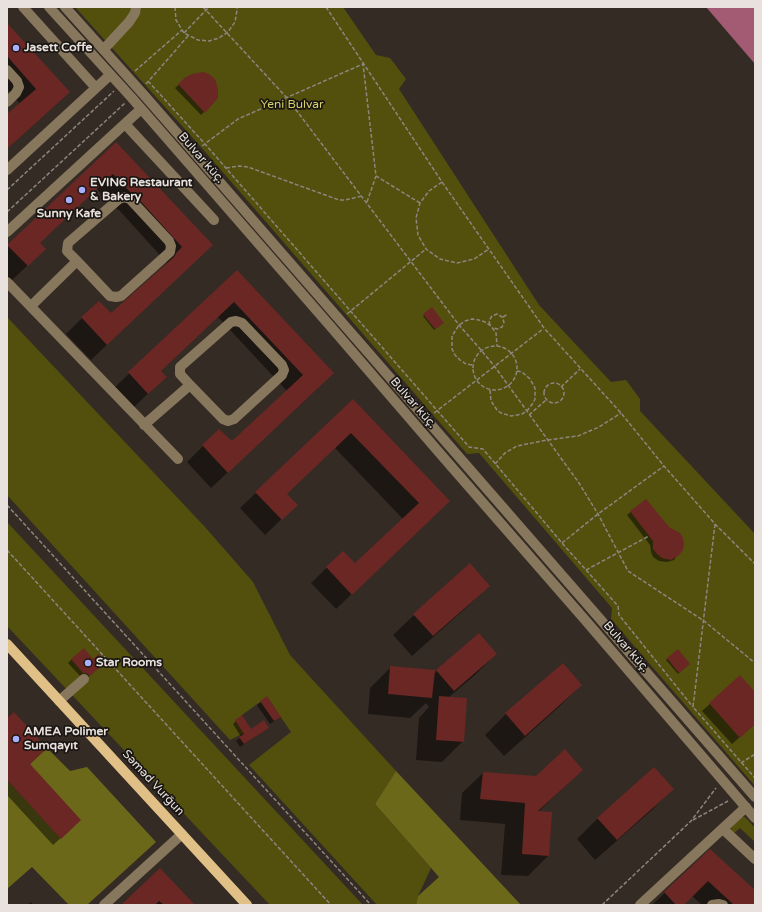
<!DOCTYPE html>
<meta charset="utf-8">
<style>
body{margin:0}
#map{position:relative;width:762px;height:912px;overflow:hidden;background:#352b25;font-family:"Varela Round",sans-serif}
canvas{display:block}
.frame{position:absolute;inset:0;border:8px solid #e8e1dd;pointer-events:none}
</style>
<div id="map">
<canvas width="762" height="912"></canvas>
<div class="frame"></div>
</div>
<script>
const c = document.querySelector('canvas').getContext('2d');
c.lineJoin = 'round';
function fill(path, color) { c.fillStyle = color; c.fill(path, 'evenodd'); }
const toPath = rows => new Path2D(rows.map(r => 'M' + r).join(''));
function strokePath(path, color, width, dash) { c.strokeStyle = color; c.lineWidth = width; c.lineCap = dash ? 'butt' : 'round'; c.setLineDash(dash || []); c.stroke(path); }
function write(font, color, halo, rows, align = 'center') {
  c.font = font + ' "Varela Round",sans-serif'; c.lineWidth = 3.5; c.setLineDash([]); c.textBaseline = 'middle'; c.strokeStyle = halo; c.fillStyle = color; for (const [text, x, y, turn = 0] of rows) {
    c.save(); c.translate(x, y); c.rotate((+turn || 0) * Math.PI / 180); c.textAlign = isNaN(turn) ? turn : align; if (halo) c.strokeText(text, 0, 0); c.fillText(text, 0, 0); c.restore();
  }
}
fill(toPath([
 [75,7,343,7,376,55,390,58,406,79,399,89,539,305,611,382,626,380,640,399,640,411,755,534,755,786,611,619,612,608,479,453,467,454,201,147],
 [7,317,205,527,253,582,290,655,396,771,375,804,431,868,418,896,416,905,377,905,249,765,291,732,267,697,242,715,244,733,230,740,7,495],
 [7,522,363,905,270,905,7,626],
 [739,817,745,817,755,828,755,842,740,828,734,833,731,829,732,824]
]), '#53500d');
fill(toPath([
 [47,748,70,771,87,767,156,842,87,905,69,905,32,867,7,889,7,780,61,838,30,764],
 [396,771,521,905,416,905,418,896,439,877,375,804]
]), '#6c681a');
fill(toPath([
 [706,7,755,7,755,64]
]), '#a25b72');
fill(toPath([
 [7,24,68,92,7,149,7,116,20,104,7,89],
 [186,78,217,98,201,115,175,88],
 [116,144,212,245,91,360,66,334,98,302,111,315,167,263,119,210,115,208,97,189,39,243,29,264,11,281,7,276,7,246],
 [237,271,317,389,211,488,187,462,219,430,232,443,287,391,218,317,160,371,165,377,132,409,113,389],
 [432,309,443,323,434,330,423,316],
 [353,400,449,501,336,609,311,583,343,552,355,565,403,519,335,448,286,494,296,505,265,535,240,508],
 [646,500,669,529,677,556,674,560,667,562,659,561,653,557,651,552,650,545,627,515],
 [489,585,468,606,412,656,393,635,414,615],
 [678,650,689,664,678,674,666,660],
 [496,654,475,675,449,697,463,741,442,762,416,760,419,718,429,707,426,703,410,718,368,714,370,688,391,667,433,675,437,671],
 [72,659,101,665,86,679,83,676,80,676,68,663],
 [562,664,581,685,560,706,504,756,485,735,506,714],
 [740,677,755,694,755,724,732,744,702,711],
 [267,698,280,717,270,724,257,705],
 [7,719,28,764,73,827,53,845,7,795],
 [236,721,250,730,268,728,240,747,236,741,241,737,233,724],
 [654,768,672,789,652,810,595,860,577,839,597,819],
 [582,770,538,812,548,856,528,876,501,875,505,824,460,820,462,793,483,773,536,777],
 [710,850,755,891,755,905,702,905,692,896,683,905,652,905],
 [160,870,194,905,123,905],
 [31,902,33,905,28,905]
]), '#0007');
fill(toPath([
 [7,23,70,92,7,149,7,114,36,89,7,56],
 [203,72,209,74,215,79,218,89,218,98,205,113,178,84,186,77,192,74],
 [116,142,213,245,107,345,81,317,99,301,111,313,174,257,177,252,182,247,135,195,130,192,113,174,40,243,46,249,28,266,7,245],
 [237,270,334,373,228,473,202,445,219,429,232,441,303,375,234,302,161,371,167,377,148,394,128,372],
 [432,307,444,323,435,329,423,314],
 [353,399,450,501,352,595,326,567,343,551,355,563,419,503,351,433,287,494,298,505,282,520,255,492],
 [646,499,670,528,675,530,680,533,683,538,684,544,683,550,678,556,671,560,662,558,657,554,653,549,653,541,630,511],
 [470,563,490,586,433,636,413,614],
 [479,633,497,654,454,691,436,670],
 [84,648,93,659,99,654,106,662,90,676,86,673,83,673,71,659],
 [678,649,690,664,679,673,667,658],
 [563,663,582,685,525,736,505,713],
 [390,666,435,670,432,698,388,694],
 [740,675,755,692,755,724,740,738,709,703],
 [267,696,281,717,274,721,260,701],
 [439,696,467,698,464,742,436,740],
 [14,712,47,748,30,764,81,820,61,839,7,780,7,718],
 [242,715,251,729,264,720,269,728,244,744,239,737,244,734,235,720],
 [565,749,583,770,538,811,552,812,549,856,522,854,525,803,480,799,483,772,536,776],
 [654,767,674,789,617,840,597,818],
 [710,849,755,890,755,905,734,905,708,881,684,905,676,905,664,892],
 [160,868,195,905,164,905,159,901,155,905,121,905]
]), '#6a2723');
strokePath(toPath([
 [175,7,176,20,184,33,198,40,209,41,219,38,228,32,235,22,237,10,237,7],
 [203,7,287,98,459,325,481,350,495,367,579,483,598,514,628,571,704,621,755,663],
 [326,7,442,182,544,328,621,413,664,466,715,524,755,564],
 [184,33,209,7],
 [135,71,182,30],
 [148,81,205,144,469,447,483,449,562,543,618,606,619,615,693,707],
 [146,84,188,36],
 [202,146,238,119,363,64,376,176,420,203],
 [226,168,239,166,248,167,339,200,345,200,362,196],
 [442,182,429,191,420,203,416,218,418,235,426,249,440,259,457,263,474,259,489,249],
 [7,190,114,91],
 [367,202,376,176],
 [7,212,125,103],
 [347,314,426,249],
 [503,317,508,314],
 [490,325,489,321,492,316,497,314,502,317,504,322,502,327,498,329,493,328],
 '473 368a22 22 0 1 1 44 0a22 22 0 1 1-44 0Z',
 [472,365,466,364,460,360,455,355,452,349,452,336,459,325,465,321,472,319,479,320,485,322,491,326,496,333,497,346],
 '544 393a10 10 0 1 1 20 0a10 10 0 1 1-20 0Z',
 [561,387,580,369],
 [490,390,491,401,497,410,501,413,511,416,522,414,527,411,533,403,535,399,535,388,530,379,522,372,517,371],
 [434,413,543,329],
 [529,415,546,400],
 [495,464,505,453,517,446,547,440,578,436,599,427,621,413],
 [7,505,371,905],
 [715,524,693,707,755,778],
 [562,543,598,514,664,466],
 [7,550,331,905],
 [586,570,649,536],
 [741,763,755,754],
 [693,820,728,801],
 [602,905,691,821,716,788]
]), '#8d8580', 1.5, [4, 2]);
strokePath(toPath([
 [23,7,96,88],
 [49,7,131,97,331,327,443,457,586,621,755,818],
 [65,7,144,95,755,797],
 [104,49,129,22,135,13,136,7],
 [7,70,17,81,19,87,16,93,7,102],
 [125,124,214,220],
 [7,170,110,75],
 [7,232,141,109],
 [7,282,178,459],
 [31,306,77,261,67,251,68,243,119,199,124,197,130,199,169,241,171,246,170,252,121,296,116,297,110,296,77,261],
 [144,425,190,385,180,374,180,367,231,322,236,321,242,323,282,365,284,370,282,375,234,419,228,421,223,419,190,385],
 [59,701,84,679],
 [723,829,755,859],
 [104,905,182,834],
 [640,905,746,807],
 [712,905,719,904,723,905]
]), '#87775c', 10);
strokePath(toPath([
 [7,644,247,905]
]), '#e1c088', 10);
for (const [x, y, r, color] of [
 [16,48,4,"#a9b0fc"],
 [82,190,4,"#a9b0fc"],
 [69,200,4,"#a9b0fc"],
 [88,663,4,"#a9b0fc"],
 [16,739,4,"#a9b0fc"]
]) { const dot = new Path2D(); dot.arc(x, y, r, 0, 2 * Math.PI); c.fillStyle = color; c.fill(dot); strokePath(dot, '#191512', 1.5); }
write('bold 12px', '#e8e1dd', '#191512', [
 ["Jasett Coffe",24,48],
 ["EVIN6 Restaurant",90,183],
 ["& Bakery",90,197],
 ["Sunny Kafe",69,214,"center"],
 ["Star Rooms",96,663],
 ["AMEA Polimer",24,732],
 ["Sumqayıt",24,746]
], 'left');
write('12px', '#d5d068', '#191512', [
 ["Yeni Bulvar",292,105]
]);
write('12px', '#e8e1dd', '#191512', [
 ["Bulvar küç.",201,158,49],
 ["Bulvar küç.",413,403,49],
 ["Bulvar küç.",626,647,49],
 ["Səməd Vurğun",153,783,47]
]);
</script>
